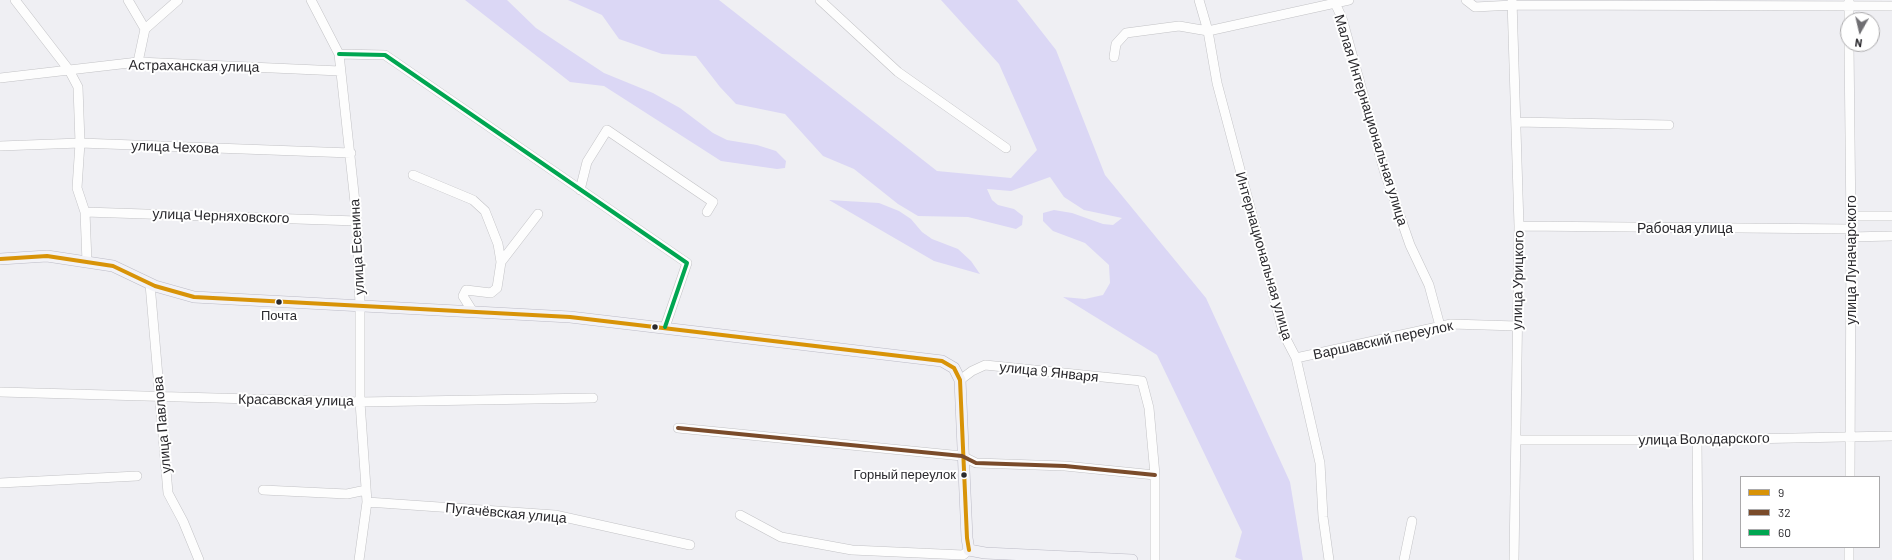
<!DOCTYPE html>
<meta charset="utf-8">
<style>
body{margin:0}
#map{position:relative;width:1892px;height:560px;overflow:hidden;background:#efeff3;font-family:Barlow,sans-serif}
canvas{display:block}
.legend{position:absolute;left:1740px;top:476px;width:140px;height:72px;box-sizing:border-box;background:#fff;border:1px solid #aaa9ab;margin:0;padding:5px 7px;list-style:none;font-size:12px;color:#2a292d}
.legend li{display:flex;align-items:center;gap:8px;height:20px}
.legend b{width:20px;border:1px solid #aaa9ab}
.north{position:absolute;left:1840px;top:12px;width:40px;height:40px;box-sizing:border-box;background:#fff;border:1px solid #aaa9ab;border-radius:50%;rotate:188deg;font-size:11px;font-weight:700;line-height:16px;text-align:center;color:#2a292d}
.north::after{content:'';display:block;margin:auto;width:14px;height:18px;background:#6f6e72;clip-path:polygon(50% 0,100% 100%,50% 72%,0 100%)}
</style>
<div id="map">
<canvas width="1892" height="560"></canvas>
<ul class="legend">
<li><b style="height:5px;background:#d89307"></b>9</li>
<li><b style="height:5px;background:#7a4b2a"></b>32</li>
<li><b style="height:5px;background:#00a651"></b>60</li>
</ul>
<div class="north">N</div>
</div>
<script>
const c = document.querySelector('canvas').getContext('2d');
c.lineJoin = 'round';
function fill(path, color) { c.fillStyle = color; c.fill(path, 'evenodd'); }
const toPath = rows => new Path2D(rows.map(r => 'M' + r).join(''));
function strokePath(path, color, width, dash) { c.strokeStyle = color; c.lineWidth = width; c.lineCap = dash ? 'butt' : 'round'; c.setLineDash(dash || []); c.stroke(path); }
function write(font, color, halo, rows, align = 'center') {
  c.font = font + ' Barlow,sans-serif'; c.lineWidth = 4; c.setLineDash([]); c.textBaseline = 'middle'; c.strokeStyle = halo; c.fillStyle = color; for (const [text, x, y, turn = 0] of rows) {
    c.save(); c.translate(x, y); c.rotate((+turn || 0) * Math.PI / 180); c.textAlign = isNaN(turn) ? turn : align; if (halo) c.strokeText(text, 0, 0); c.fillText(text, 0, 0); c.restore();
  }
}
fill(toPath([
 [465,0,507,0,536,28,604,73,653,93,680,108,713,133,727,140,757,145,776,151,786,161,785,168,777,169,721,161,604,86,570,82],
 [568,0,719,0,937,171,1011,178,1037,150,999,64,941,0,1017,0,1056,50,1105,175,1206,298,1290,482,1303,560,1242,560,1235,557,1242,532,1157,355,1063,297,1085,299,1103,295,1110,283,1109,265,1085,243,1053,231,1043,221,1043,213,1054,210,1072,213,1103,224,1113,225,1122,218,1084,210,1064,197,1050,177,1011,191,987,189,992,200,998,205,1014,209,1023,216,1022,225,1016,229,968,217,918,216,898,204,854,169,823,156,785,114,736,104,720,87,696,56,662,54,619,39,602,15],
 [829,200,879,203,899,211,911,219,922,232,932,239,958,249,971,261,980,274,934,261]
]), '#dbd7f5');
const minor = toPath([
 [15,0,69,70,78,87,80,143,77,188,85,212,87,262],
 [128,0,145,29],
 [311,0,339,54,357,221,360,306,360,402,367,502,359,560],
 [820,0,898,72,1006,148],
 [1199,0,1208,31,1217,83,1284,335,1296,358,1320,463,1323,517,1329,560],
 [1466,0,1475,7,1513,5,1892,6],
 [1512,0,1519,226,1514,560],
 [1849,0,1849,20],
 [1335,3,1342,18,1384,170,1410,245,1429,285,1440,326],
 [145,29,178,0],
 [1849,44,1851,229,1850,477],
 [339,54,385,55,687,263,665,327],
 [1114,57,1116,44,1126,33,1179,26,1208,31,1349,0],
 [138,62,145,29],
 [0,78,138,62,340,71],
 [1516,122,1669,125],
 [0,146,80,143,351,153],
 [413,175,473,200,485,211,498,244,501,262,497,288,491,293,466,290,463,296,473,312],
 [580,190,587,162,607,130,713,202,707,212],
 [85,212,357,221],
 [1851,216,1892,216],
 [1519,226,1851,229],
 [1850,237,1892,236],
 [501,262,538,214],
 [150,284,168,493,183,521,199,560],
 [1296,358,1451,324,1517,326],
 [960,380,972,371,985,365,1142,381,1149,408,1155,475,1155,560],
 [0,392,360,402,593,398],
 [678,428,962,456,976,463,1065,466,1155,475],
 [1516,440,1697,440,1892,436],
 [1697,440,1698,560],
 [0,483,137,476],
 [263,490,347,494,366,490],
 [367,502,555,515,690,545],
 [740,515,781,537,852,550,963,555,969,550],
 [1404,560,1412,521],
 [1849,560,1849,547]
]);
const major = toPath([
 [0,259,47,256,113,266,155,286,194,297,570,317,942,361,954,368,960,380,967,538,969,550,985,553,1132,560]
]);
strokePath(minor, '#c2c2c5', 10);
strokePath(major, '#bcbbc6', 12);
strokePath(minor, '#fdfdfd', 9);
strokePath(major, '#f2f2f6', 11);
strokePath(toPath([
 [0,259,47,256,113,266,155,286,194,297,570,317,942,361,954,368,960,380,967,538,969,550]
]), '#d89307', 4);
strokePath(toPath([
 [678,428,962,456,976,463,1065,466,1155,475]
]), '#7a4b2a', 4);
strokePath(toPath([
 [339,54,385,55,687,263,665,327]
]), '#00a651', 4);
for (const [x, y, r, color] of [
 [279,302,3.5,"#2a292d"],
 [655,327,3.5,"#2a292d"],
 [964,475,3.5,"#2a292d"]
]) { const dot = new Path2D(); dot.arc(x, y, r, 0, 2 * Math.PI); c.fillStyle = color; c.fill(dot); strokePath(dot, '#fff', 1.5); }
write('13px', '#2a292d', '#fff', [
 ["Почта",279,316],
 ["Горный переулок",956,475,"right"]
]);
write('14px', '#2a292d', '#fff', [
 ["Астраханская улица",194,66,1],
 ["Малая Интернациональная улица",1371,120,73],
 ["улица Чехова",175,147,2],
 ["улица Черняховского",221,216,2],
 ["Рабочая улица",1685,228],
 ["улица Есенина",357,247,-93],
 ["Интернациональная улица",1264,256,74],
 ["улица Луначарского",1851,260,-90],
 ["улица Урицкого",1518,280,-89],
 ["Варшавский переулок",1383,340,-12],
 ["улица 9 Января",1049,372,6],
 ["Красавская улица",296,400,1],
 ["улица Павлова",162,425,-95],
 ["улица Володарского",1704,439,-1],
 ["Пугачёвская улица",506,513,5]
]);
</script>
